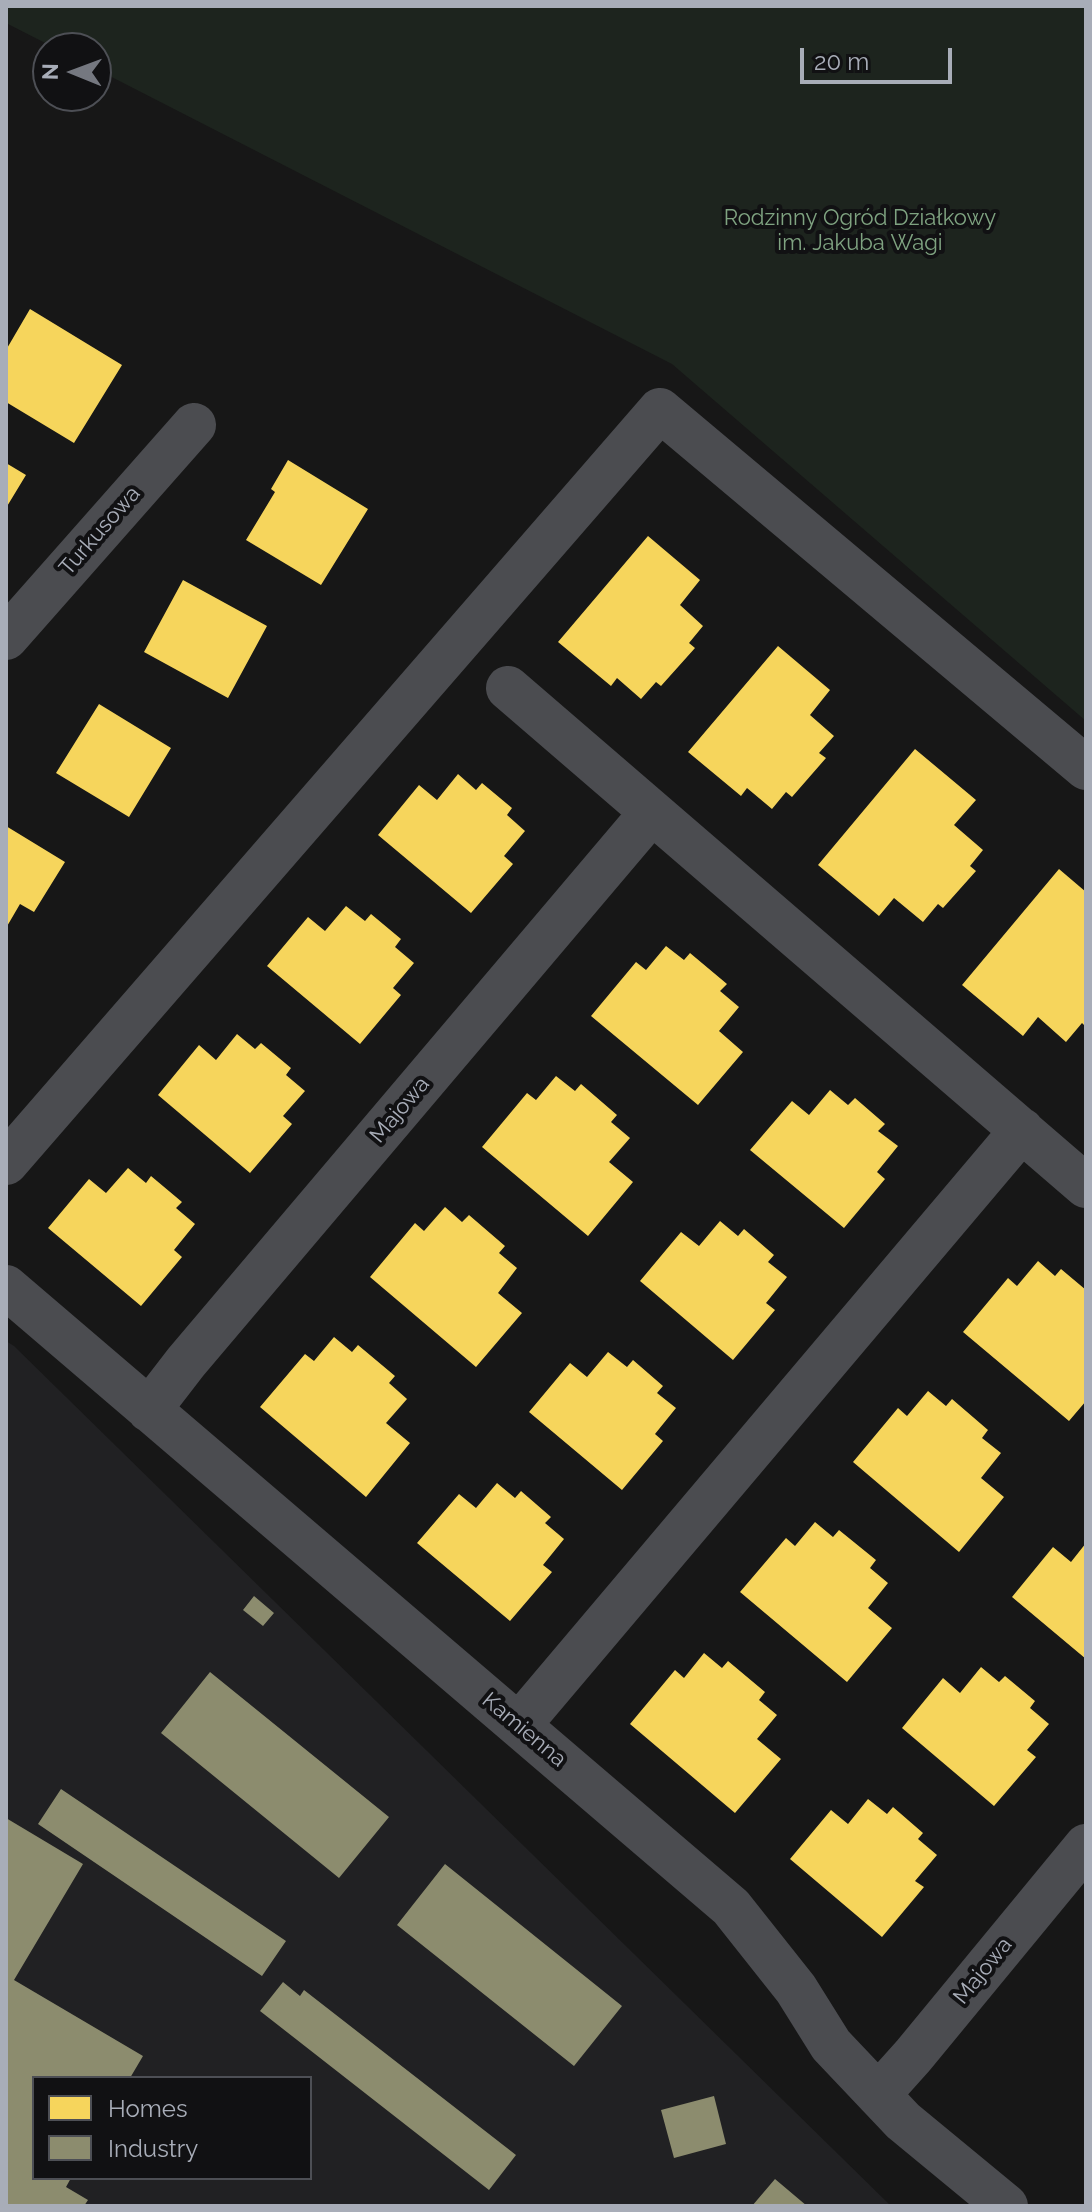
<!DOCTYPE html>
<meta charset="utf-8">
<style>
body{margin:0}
#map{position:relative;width:1092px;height:2212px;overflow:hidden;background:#171717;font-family:Raleway,sans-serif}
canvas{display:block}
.frame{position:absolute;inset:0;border:8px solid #a8adb8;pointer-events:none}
.legend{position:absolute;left:32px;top:2076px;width:280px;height:104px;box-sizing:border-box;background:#111113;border:2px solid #4d4f55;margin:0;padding:10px 14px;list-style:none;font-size:24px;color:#a8adb8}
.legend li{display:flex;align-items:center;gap:16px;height:40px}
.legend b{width:40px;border:2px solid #4d4f55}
.north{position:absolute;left:32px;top:32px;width:80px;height:80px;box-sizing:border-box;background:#111113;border:2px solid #4d4f55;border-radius:50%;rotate:271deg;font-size:22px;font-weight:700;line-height:32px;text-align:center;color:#a8adb8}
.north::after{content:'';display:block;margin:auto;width:28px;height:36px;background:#757880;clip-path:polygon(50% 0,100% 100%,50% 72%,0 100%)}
.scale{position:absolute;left:800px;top:48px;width:152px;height:36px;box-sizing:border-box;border:4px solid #a8adb8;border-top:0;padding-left:10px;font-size:24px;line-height:28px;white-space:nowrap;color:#a8adb8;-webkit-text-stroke:6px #111113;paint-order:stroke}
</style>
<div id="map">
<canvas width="1092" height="2212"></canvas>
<div class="frame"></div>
<ul class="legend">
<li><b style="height:22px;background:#f6d55c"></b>Homes</li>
<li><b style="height:22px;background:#8c8c6e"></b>Industry</li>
</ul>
<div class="north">N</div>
<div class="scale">20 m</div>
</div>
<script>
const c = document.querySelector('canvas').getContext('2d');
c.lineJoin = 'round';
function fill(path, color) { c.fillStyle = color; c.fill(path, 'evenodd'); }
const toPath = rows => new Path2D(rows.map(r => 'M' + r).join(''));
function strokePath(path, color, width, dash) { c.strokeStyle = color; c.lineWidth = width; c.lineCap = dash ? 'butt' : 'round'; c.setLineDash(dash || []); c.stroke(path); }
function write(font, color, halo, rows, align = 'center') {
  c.font = font + ' Raleway,sans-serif'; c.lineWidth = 8; c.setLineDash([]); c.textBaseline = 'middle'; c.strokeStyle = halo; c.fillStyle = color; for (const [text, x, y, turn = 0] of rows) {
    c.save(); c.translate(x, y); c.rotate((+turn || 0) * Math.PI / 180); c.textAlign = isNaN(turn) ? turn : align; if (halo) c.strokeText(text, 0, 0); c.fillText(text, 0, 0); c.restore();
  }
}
fill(toPath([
 [6,1341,14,1346,891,2206,6,2206],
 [34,2078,310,2078,310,2178,34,2178]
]), '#212123');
fill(toPath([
 [6,6,1086,6,1086,721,672,364,96,69,96,48,55,48,6,23]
]), '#1d241e');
fill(toPath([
 [30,309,122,365,74,443,6,402,6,350],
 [288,460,368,509,321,585,246,540,275,492,271,489],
 [6,463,26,475,6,508],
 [648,536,700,580,680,605,703,626,689,643,695,648,661,686,656,682,641,699,617,678,611,686,558,642],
 [183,580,267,626,228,698,144,652],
 [778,646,830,690,810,715,834,736,819,753,826,758,792,797,786,792,772,809,747,788,741,796,688,752],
 [99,704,171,748,129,817,56,773],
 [915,749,976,800,954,825,983,850,970,866,976,871,943,908,938,904,923,922,894,898,879,916,818,865],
 [458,774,476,790,482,783,512,808,507,815,525,831,504,856,513,864,471,913,378,835,419,785,437,800],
 [6,826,65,862,34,912,20,904,6,928],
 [1059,869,1086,892,1086,1027,1082,1023,1066,1042,1038,1017,1023,1036,962,985],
 [346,906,365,921,371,914,401,939,395,947,414,963,393,988,401,995,360,1044,267,966,308,917,325,931],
 [666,946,684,960,690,953,727,984,720,991,739,1007,719,1031,743,1052,698,1105,591,1016,636,962,646,970],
 [237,1034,255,1049,261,1043,291,1068,286,1075,305,1091,283,1116,292,1124,250,1173,158,1095,199,1045,216,1060],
 [556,1076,575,1091,581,1084,617,1115,611,1122,630,1138,609,1162,633,1182,588,1236,482,1147,527,1093,536,1100],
 [830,1090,848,1105,855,1098,885,1124,878,1131,898,1146,877,1172,885,1179,844,1228,750,1150,792,1101,809,1115],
 [128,1168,146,1183,151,1176,182,1202,176,1208,195,1224,174,1250,182,1257,141,1306,48,1228,89,1179,106,1193],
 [445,1207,462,1222,469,1215,505,1246,499,1253,517,1268,498,1293,522,1313,476,1367,370,1277,415,1223,424,1231],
 [720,1221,738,1236,744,1229,774,1255,768,1262,787,1277,766,1303,775,1310,733,1360,640,1281,681,1232,699,1246],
 [1038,1261,1055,1276,1061,1269,1086,1290,1086,1401,1069,1421,963,1332,1008,1278,1017,1286],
 [334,1337,352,1352,358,1345,395,1376,389,1383,407,1399,386,1423,410,1443,366,1497,260,1407,305,1354,314,1361],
 [608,1352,627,1367,633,1360,663,1386,657,1393,676,1408,655,1434,663,1441,622,1490,529,1412,570,1363,587,1377],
 [928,1391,946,1406,952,1399,988,1430,982,1438,1001,1453,981,1478,1004,1497,959,1552,853,1462,898,1408,907,1416],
 [497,1483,515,1498,521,1491,551,1517,545,1523,564,1539,543,1565,552,1572,510,1621,417,1543,459,1494,476,1508],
 [815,1522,833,1537,839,1530,876,1560,870,1568,888,1583,868,1608,892,1628,847,1682,740,1592,786,1538,795,1546],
 [1086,1543,1086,1659,1012,1597,1053,1547,1071,1562],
 [704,1653,722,1668,728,1661,765,1692,759,1700,777,1715,757,1739,781,1759,735,1813,630,1724,675,1670,684,1678],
 [981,1667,999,1682,1005,1676,1035,1701,1030,1708,1049,1724,1027,1750,1036,1757,994,1806,902,1728,943,1678,960,1693],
 [868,1799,887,1814,893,1807,923,1833,918,1839,937,1855,915,1881,924,1887,882,1937,790,1859,831,1810,848,1824]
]), '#f6d55c');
fill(toPath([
 [254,1596,274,1613,263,1626,243,1610],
 [210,1672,389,1817,339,1878,161,1733],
 [61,1789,286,1941,262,1976,38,1824],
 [6,1818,83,1864,14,1980,143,2056,130,2078,34,2078,34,2178,71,2178,66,2187,88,2200,84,2206,6,2206],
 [445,1864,622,2006,574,2066,397,1925],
 [283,1982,300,1996,304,1990,516,2155,489,2190,260,2011],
 [714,2096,726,2144,674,2158,661,2110],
 [775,2179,807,2206,752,2206]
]), '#8c8c6e');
strokePath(toPath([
 [6,638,194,425],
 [508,688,1086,1186],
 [6,1163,660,410,1086,768],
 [6,1287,731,1907,796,1989,831,2045,903,2121,1006,2206],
 [149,1410,186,1362,652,812],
 [519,1725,1022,1130],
 [878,2095,913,2056,1086,1846]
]), '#4b4c50', 44);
write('22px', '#7fa381', '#111113', [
 ["Rodzinny Ogród Działkowy",860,218],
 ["im. Jakuba Wagi",860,243]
]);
write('22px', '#a8adb8', '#111113', [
 ["Turkusowa",100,531,-49],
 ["Majowa",400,1110,-50],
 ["Kamienna",524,1730,40],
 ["Majowa",983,1971,-51]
]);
</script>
